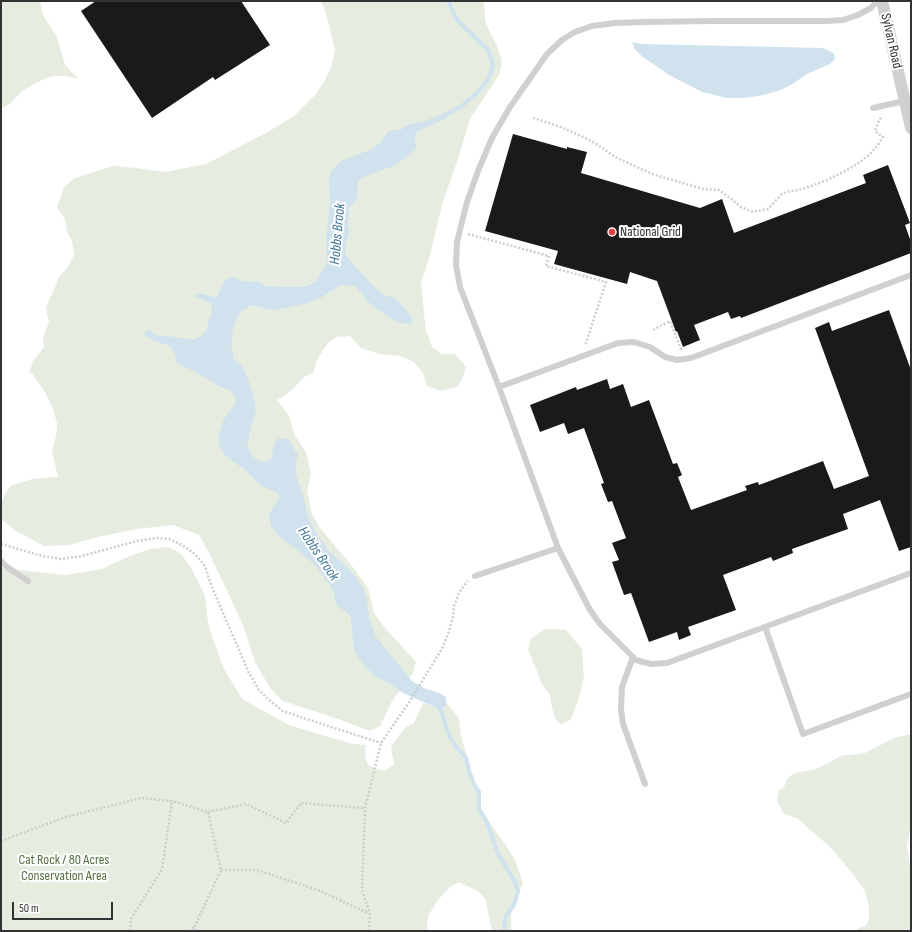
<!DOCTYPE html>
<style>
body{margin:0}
#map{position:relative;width:912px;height:932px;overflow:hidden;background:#fff;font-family:"Sofia Sans Condensed",sans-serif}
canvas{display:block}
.frame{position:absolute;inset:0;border:2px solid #333;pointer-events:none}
.scale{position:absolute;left:12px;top:902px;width:101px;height:18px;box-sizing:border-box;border:2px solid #333;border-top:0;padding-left:5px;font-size:12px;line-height:14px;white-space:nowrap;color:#333;-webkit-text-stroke:3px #fff;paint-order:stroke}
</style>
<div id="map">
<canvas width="912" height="932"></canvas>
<div class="frame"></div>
<div class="scale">50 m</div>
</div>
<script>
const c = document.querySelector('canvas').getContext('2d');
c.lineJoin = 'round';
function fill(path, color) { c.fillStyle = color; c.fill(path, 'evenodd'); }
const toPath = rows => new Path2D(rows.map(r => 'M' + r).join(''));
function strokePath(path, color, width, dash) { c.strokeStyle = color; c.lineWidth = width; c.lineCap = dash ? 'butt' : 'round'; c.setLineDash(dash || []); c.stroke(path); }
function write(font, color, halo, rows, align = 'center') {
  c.font = font + ' "Sofia Sans Condensed",sans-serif'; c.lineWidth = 4; c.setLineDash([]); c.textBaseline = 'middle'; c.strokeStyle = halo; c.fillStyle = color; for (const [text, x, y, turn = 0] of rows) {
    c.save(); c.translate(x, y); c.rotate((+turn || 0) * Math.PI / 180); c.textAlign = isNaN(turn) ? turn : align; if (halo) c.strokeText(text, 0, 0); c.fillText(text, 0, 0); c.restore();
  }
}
fill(toPath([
 [2,1,40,1,43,15,57,37,65,65,79,79,66,76,52,76,40,81,22,91,10,104,1,109,1,2],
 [320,1,484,1,485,19,486,24,497,46,501,57,502,64,499,75,470,119,458,159,443,201,431,251,421,284,426,333,428,335,432,347,442,354,455,354,466,367,462,379,457,387,441,391,427,386,423,373,414,362,400,356,380,354,361,348,350,336,337,337,328,343,321,353,316,362,313,373,304,377,294,388,284,396,277,400,289,416,295,436,306,452,311,474,307,492,312,514,320,528,352,566,368,588,374,613,386,629,416,662,412,675,411,675,391,703,380,726,370,731,335,718,283,701,270,688,255,662,244,628,231,599,209,553,199,535,173,525,137,529,102,536,69,545,44,546,16,531,1,519,1,501,10,486,33,479,58,477,52,451,56,436,57,423,53,409,45,392,31,372,29,373,33,361,44,347,43,337,49,322,46,308,59,277,68,267,74,255,72,240,67,232,65,219,57,207,64,187,75,178,113,166,136,168,166,172,206,164,266,133,294,116,315,95,325,80,331,68,335,50,325,10],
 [169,547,181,554,190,566,205,595,208,623,214,642,224,669,242,699,269,714,289,725,325,736,353,744,366,745,365,751,366,760,369,766,384,771,394,765,391,746,406,727,414,723,423,703,432,706,446,707,446,702,459,718,461,736,476,787,480,806,492,826,505,844,515,860,523,883,511,914,511,931,492,931,488,913,486,900,478,891,459,882,450,887,438,900,428,916,427,928,428,931,1,931,1,568,65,575,102,569,125,558,150,549],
 [547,629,566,630,582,649,584,678,577,704,571,719,561,725,555,718,552,708,550,695,543,686,528,649,531,639,542,631],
 [911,734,911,824,907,846,911,872,911,927,909,931,857,931,858,928,866,926,869,919,869,907,865,891,853,874,830,847,797,818,784,814,777,801,779,789,781,790,784,787,787,779,793,774,799,772,813,770,829,763,840,756,865,753,894,738]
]), '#e6ecdf');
fill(toPath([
 [632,42,642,44,823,48,834,53,835,59,830,64,807,74,791,85,778,91,759,96,743,98,727,98,702,92,669,75,643,57,635,50],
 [445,113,447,118,418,131,414,138,417,148,406,157,396,165,361,178,358,182,357,197,355,202,351,205,349,208,348,226,349,232,345,247,346,256,373,286,386,296,395,298,412,317,412,324,399,323,391,318,377,309,365,299,362,293,355,286,342,285,334,289,322,297,307,303,290,307,277,310,267,309,251,305,240,312,236,321,233,329,231,345,234,360,242,366,246,374,252,391,256,410,251,427,247,445,252,455,257,460,266,462,272,458,273,449,276,440,280,438,288,439,298,455,296,460,296,475,302,492,309,520,318,536,329,551,349,569,363,587,367,600,369,618,376,637,413,682,426,689,437,692,446,697,446,707,432,706,403,693,389,683,376,677,362,663,354,650,351,617,347,612,339,607,336,604,334,594,331,587,316,566,300,552,279,536,271,526,269,515,275,504,280,498,278,493,260,485,243,468,232,461,224,454,220,447,218,439,224,419,236,403,234,395,230,390,220,387,192,370,177,363,175,354,170,346,155,341,144,335,148,329,157,336,168,336,193,340,201,336,207,330,209,320,212,312,211,304,207,301,194,297,199,293,216,298,225,280,230,278,235,277,240,281,251,282,257,281,265,286,284,287,304,287,316,282,323,270,327,260,326,238,328,226,330,205,329,179,331,171,341,161,372,149,379,144,385,137,387,132,393,130,400,130,408,125,425,121]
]), '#cfe2ee');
strokePath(toPath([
 [442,117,463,105,477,93,488,80,493,66,489,51,458,21,451,8,449,1],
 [435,704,440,708,450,738,458,749,466,758,469,771,474,784,479,792,479,809,488,825,498,854,508,870,515,882,518,892,514,905,506,916,504,928,505,931]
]), '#cfe2ee', 4);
fill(toPath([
 [96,1,241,1,270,45,215,80,213,77,152,118,81,11],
 [513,134,567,149,567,147,587,152,581,173,700,208,722,199,734,233,866,183,863,175,888,165,910,223,905,225,911,242,911,253,741,318,740,316,731,319,728,312,694,325,700,340,683,347,677,331,676,332,657,281,630,272,627,284,554,264,558,251,485,231],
 [889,310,911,370,911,547,899,551,880,500,843,514,848,529,792,549,793,553,773,561,771,557,723,575,736,610,688,627,691,635,679,640,677,632,649,642,631,593,624,595,612,562,619,560,612,543,626,538,612,501,608,502,601,484,604,483,584,428,568,434,564,423,540,432,530,405,576,387,577,390,607,379,610,389,623,384,631,407,649,400,673,464,677,463,682,475,678,477,691,510,747,490,745,486,758,482,759,485,823,461,834,489,869,476,815,328,829,322,832,331]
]), '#1a1a1a');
strokePath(toPath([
 [533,118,561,127,579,135,595,143,615,157,652,174,703,189,719,190,731,199,741,207,753,212,768,209,782,194,786,192,803,189,827,180,843,172,857,164,869,155,878,145,883,137,875,131,879,120,882,116],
 [468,234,549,256,546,266,606,282,585,346],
 [653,330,670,321,681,349,683,349],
 [1,544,42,556,61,559,82,556,137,541,156,538,169,539,182,545,195,554,205,566,211,585,249,673,259,690,269,700,283,711,297,716,381,743],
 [1,841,63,818,141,798,172,801,208,812,246,804,286,823,301,803,365,808],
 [221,870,257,870,318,890,370,914],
 [130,931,131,919,162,869,172,801],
 [189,931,195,927],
 [196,931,195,926,221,870,208,812],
 [369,931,370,914,362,890,365,808,381,743,410,701,443,647,449,631,453,617,454,606,459,593,466,583,468,581]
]), '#cdcdcd', 2.5, [2, 2]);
strokePath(toPath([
 [877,1,871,8,858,15,843,20,827,21,714,21,644,22,615,23,592,26,575,32,562,40,547,54,510,107,492,138,478,171,467,202,457,242,456,265,460,287,499,387,558,548,590,610,600,624,636,660,651,664,667,663,911,573],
 [873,108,904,101],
 [499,387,618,343,634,342,650,347,665,357,677,360,691,358,911,275],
 [1,561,7,567,28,581],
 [475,576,558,548],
 [765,627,803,734,911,694],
 [633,657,622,687,621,709,623,724,645,784]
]), '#d0d0d0', 6);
strokePath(toPath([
 [882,1,911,128]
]), '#d0d0d0', 12);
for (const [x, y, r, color] of [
 [612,232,4,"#e63946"]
]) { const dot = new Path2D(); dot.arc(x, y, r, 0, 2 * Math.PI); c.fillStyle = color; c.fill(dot); strokePath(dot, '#fff', 1.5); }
write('14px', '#333', '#fff', [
 ["Sylvan Road",891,41,77]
]);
write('14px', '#333', '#fff', [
 ["National Grid",620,232]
], 'left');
write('14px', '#56703f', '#fff', [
 ["Cat Rock / 80 Acres",64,860],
 ["Conservation Area",64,876]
]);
write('italic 15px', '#3f7597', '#fff', [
 ["Hobbs Brook",338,234,-85],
 ["Hobbs Brook",318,554,56]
]);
</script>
